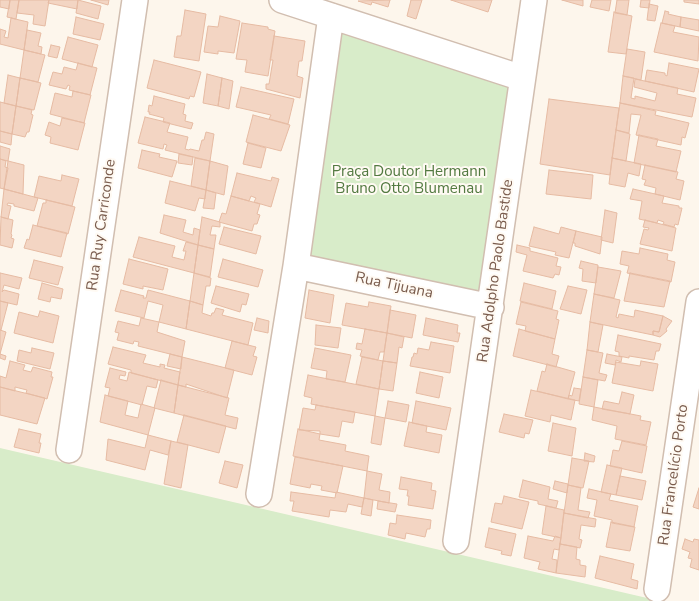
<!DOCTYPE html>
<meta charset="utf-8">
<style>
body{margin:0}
canvas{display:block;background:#fdf6ec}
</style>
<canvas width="699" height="601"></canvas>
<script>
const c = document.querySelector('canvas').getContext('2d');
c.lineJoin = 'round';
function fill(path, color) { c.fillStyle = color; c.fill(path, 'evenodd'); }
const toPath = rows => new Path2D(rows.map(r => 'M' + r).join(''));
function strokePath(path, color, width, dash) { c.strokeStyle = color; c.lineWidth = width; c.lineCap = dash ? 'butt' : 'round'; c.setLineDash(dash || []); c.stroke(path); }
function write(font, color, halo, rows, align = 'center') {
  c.font = font + ' "Nunito Sans",sans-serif'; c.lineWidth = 4; c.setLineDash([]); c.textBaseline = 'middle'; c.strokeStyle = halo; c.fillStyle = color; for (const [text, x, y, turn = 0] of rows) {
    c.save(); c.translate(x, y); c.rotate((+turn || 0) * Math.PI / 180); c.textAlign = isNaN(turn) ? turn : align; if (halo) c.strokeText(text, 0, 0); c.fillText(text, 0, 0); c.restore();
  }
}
fill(toPath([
 [338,28,514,86,486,294,306,255],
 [0,448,660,601,0,601]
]), '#d8ecc9');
const building = toPath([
 [0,0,10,0,9,9,0,7,0,0],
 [10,0,19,0,16,19,7,17,10,0],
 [19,0,49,0,45,26,33,24,34,15,17,13,19,0],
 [49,0,78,0,77,9,48,3,49,0],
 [78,0,101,6,98,19,76,13,78,0],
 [91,0,109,0,108,5,91,0],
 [390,0,388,7,372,2,371,5,358,1,390,0],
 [411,0,422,0,416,19,407,16,411,0],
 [451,0,492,0,488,12,451,0],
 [562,0,583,0,583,6,562,0],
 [592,0,611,0,609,11,590,7,592,0],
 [617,0,629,0,627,15,615,13,617,0],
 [641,0,650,0,649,8,640,7,641,0],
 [684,0,699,0,699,4,684,2,684,0],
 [649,4,658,6,655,21,647,20,649,4],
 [185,10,206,14,199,61,174,57,177,36,181,36,185,10],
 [665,11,669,12,668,14,681,17,680,27,662,23,665,11],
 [614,12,632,16,626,54,608,52,614,12],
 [220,16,240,21,234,53,218,51,218,54,204,52,208,26,218,27,220,16],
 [76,17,104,24,100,40,73,34,76,17],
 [681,17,699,20,699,31,680,27,681,17],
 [11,18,28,22,24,50,0,44,0,29,6,31,4,37,8,38,11,18],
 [242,23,268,27,268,29,275,31,268,76,245,72,247,60,236,59,242,23],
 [661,23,675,26,673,32,699,37,698,61,654,52,661,23],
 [27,30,41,33,38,46,42,47,41,54,24,50,27,30],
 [274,36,305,41,302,61,299,61,297,76,303,78,300,98,266,89,266,84,269,84,273,60,270,60,274,36],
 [68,37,98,45,92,67,62,59,68,37],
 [51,45,60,47,57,58,48,56,51,45],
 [627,49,645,52,641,80,623,76,627,49],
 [24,50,45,55,38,82,20,78,24,50],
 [154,60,201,72,194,97,190,96,189,99,147,88,154,60],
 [78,63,97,68,90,95,69,90,70,86,68,85,66,89,49,85,53,72,62,74,64,67,76,70,78,63],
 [669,63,699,69,694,92,645,81,647,70,665,73,665,75,667,76,669,63],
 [207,74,222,78,218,106,203,103,207,74],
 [8,75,20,78,16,106,4,103,8,75],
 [623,76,634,78,631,98,635,99,635,96,655,101,657,93,634,87,635,79,678,88,677,94,696,98,692,117,620,103,623,76],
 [20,78,41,83,34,110,16,106,20,78],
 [222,78,233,81,229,109,218,106,222,78],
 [241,87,294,99,288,124,269,119,271,115,236,107,241,87],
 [73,91,91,95,84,123,50,114,55,93,72,97,73,91],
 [154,96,185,104,183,114,186,115,185,121,193,123,191,129,163,122,164,118,149,114,150,112,148,112,149,105,152,106,154,96],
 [549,99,619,108,610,175,540,164,549,99],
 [0,102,16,106,12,134,0,131,0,102],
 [620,103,656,111,655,115,689,123,685,138,682,137,681,145,636,135,641,115,631,114,629,133,616,130,620,103],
 [16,106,32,110,31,114,33,115,29,132,27,132,25,137,12,134,16,106],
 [253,115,290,125,281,151,246,142,253,115],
 [145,117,170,123,167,132,188,137,185,149,189,150,190,149,199,151,202,140,204,140,206,132,214,134,210,161,165,150,167,145,164,144,163,149,138,143,145,117],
 [62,118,85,123,78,150,50,143,51,137,45,135,49,122,60,126,62,118],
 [616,130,630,134,626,161,612,158,616,130],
 [0,131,12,134,11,145,0,142,0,131],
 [639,135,658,139,656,146,681,151,676,172,634,163,639,135],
 [248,143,266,148,261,168,243,164,248,143],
 [0,146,10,149,8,161,0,159,0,146],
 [142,150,160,154,159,157,177,161,172,177,138,168,142,150],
 [179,154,193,157,192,165,178,163,179,154],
 [195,158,210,161,206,190,191,186,195,158],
 [612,158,641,164,639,176,628,173,625,187,609,184,612,158],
 [0,159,6,161,5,167,8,168,4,189,0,188,0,159],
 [8,161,24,165,23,194,4,189,8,161],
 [210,161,228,166,224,195,206,190,210,161],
 [645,165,678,172,676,179,684,181,680,200,655,194,656,188,644,185,646,180,642,179,645,165],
 [549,170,593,175,591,199,546,194,549,170],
 [237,173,271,181,272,177,279,179,271,207,254,202,256,198,251,196,249,201,231,196,237,173],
 [62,175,79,179,72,206,34,197,39,176,61,181,62,175],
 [170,181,206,190,205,199,199,198,195,211,165,203,170,181],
 [4,189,38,198,34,211,14,206,14,204,8,203,7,205,11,206,8,219,1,217,4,189],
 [633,189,664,196,662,203,679,206,679,208,682,208,678,225,675,224,674,227,663,224,664,222,658,220,657,223,639,219,642,201,630,199,633,189],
 [206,190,216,193,214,209,203,208,206,190],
 [231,196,260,204,257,214,260,215,257,224,254,224,252,231,219,222,222,213,226,214,231,196],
 [46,200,75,207,68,234,37,226,43,203,46,203,46,200],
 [605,210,617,213,613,243,601,240,605,210],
 [164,215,186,220,183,232,193,235,194,228,200,230,198,245,160,233,164,215],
 [1,217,13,220,11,234,12,235,11,238,14,239,12,248,0,245,1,217],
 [202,217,220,222,220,227,212,226,210,235,216,235,214,249,198,245,202,217],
 [645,220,676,228,672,251,640,244,644,229,648,230,649,228,643,227,645,220],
 [33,225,67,233,61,257,24,248,27,239,29,240,33,225],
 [224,227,261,236,256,254,219,244,224,227],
 [534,227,559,234,561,227,576,231,569,258,555,255,556,252,529,246,534,227],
 [576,231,602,237,600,254,575,246,575,243,573,243,576,231],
 [139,237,175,246,172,257,184,260,186,251,183,251,186,242,198,245,194,273,133,257,139,237],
 [198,245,214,249,210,277,194,273,198,245],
 [517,245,530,248,530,251,558,258,556,266,561,267,559,275,555,274,553,278,523,271,527,255,516,252,517,245],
 [640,248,668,254,667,260,675,262,671,282,627,273,629,266,620,264,622,251,639,254,640,248],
 [129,259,168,269,163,290,143,286,143,289,123,284,129,259],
 [223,259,263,270,258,287,218,277,223,259],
 [34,260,63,267,58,285,29,278,34,260],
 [581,261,598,265,596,283,582,281,583,269,579,268,581,261],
 [598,267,621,271,614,298,594,294,598,267],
 [0,273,22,278,19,289,4,285,2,292,4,290,19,294,17,305,0,301,0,273],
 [194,273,211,278,210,286,206,286,203,305,190,301,194,273],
 [630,273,670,281,664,307,624,301,630,273],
 [42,283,63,289,61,299,51,297,50,302,38,299,42,283],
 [524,283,556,291,552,309,520,301,524,283],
 [216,286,249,294,246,305,242,304,240,312,211,303,216,286],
 [568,286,587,290,581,314,560,309,568,286],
 [121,290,144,296,143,298,146,298,148,290,190,301,186,329,159,322,163,305,148,301,144,318,115,311,121,290],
 [309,290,334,295,330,323,305,318,309,290],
 [594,294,620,300,616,317,618,318,619,314,634,317,635,310,663,316,659,332,653,331,653,335,590,322,594,294],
 [0,301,8,303,1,330,0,330,0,301],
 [190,301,203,305,202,313,211,316,212,313,214,313,216,308,224,310,222,315,253,323,248,345,186,329,190,301],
 [369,302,391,306,387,333,342,325,346,303,368,307,369,302],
 [521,302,558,311,556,319,559,320,555,339,525,331,526,326,516,324,521,302],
 [390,310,416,315,412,338,387,333,390,310],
 [40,311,59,316,53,343,14,333,19,312,38,317,40,311],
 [663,316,672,321,666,329,667,331,660,337,653,335,653,331,659,332,663,316],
 [141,318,159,322,157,332,185,341,182,357,138,346,139,342,134,341,133,344,117,340,119,333,115,332,118,321,139,326,141,318],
 [257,318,269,321,268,333,254,330,257,318],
 [426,318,458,325,457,333,460,333,458,342,423,335,426,318],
 [590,322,603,325,598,352,587,350,590,322],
 [316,325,341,328,338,348,315,345,316,325],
 [365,329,387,333,384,352,380,352,378,360,360,356,362,350,356,349,357,343,362,344,365,329],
 [519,329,555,339,552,354,559,356,556,367,513,356,519,329],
 [0,330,6,332,0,354,6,356,5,360,0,358,0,330],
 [387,333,404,337,402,348,399,347,397,363,383,361,387,333],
 [618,335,661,344,659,351,656,351,654,360,629,356,629,358,619,356,619,352,615,351,618,335],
 [232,341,256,347,253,356,257,357,252,375,225,368,232,341],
 [431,342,454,346,450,373,410,366,412,357,413,357,414,353,417,354,418,348,429,350,431,342],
 [113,347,146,355,143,363,160,367,160,364,165,365,164,368,180,372,178,385,131,373,131,370,108,364,113,347],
 [32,348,54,353,50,369,17,361,19,350,31,353,32,348],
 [315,348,351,355,345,382,326,379,327,371,311,368,315,348],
 [587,350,603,353,599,373,607,375,605,381,583,377,587,350],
 [170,354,182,357,181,369,167,366,170,354],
 [607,354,622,357,621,362,616,360,615,365,605,363,607,354],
 [182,357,234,370,227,398,186,384,186,387,178,385,182,357],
 [362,357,383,361,379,389,356,384,362,357],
 [10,361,25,365,23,370,31,372,33,367,52,372,51,377,53,377,47,399,26,393,27,390,15,387,15,391,0,387,0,376,6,378,10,361],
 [383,361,397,363,393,391,379,389,383,361],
 [641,361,658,364,653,391,612,383,616,362,640,366,641,361],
 [547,364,575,372,568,399,537,391,542,371,545,372,547,364],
 [110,368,126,372,125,376,120,375,119,379,127,381,129,372,158,380,156,388,147,386,142,405,108,396,110,388,105,387,110,368],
 [420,372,443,377,439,398,416,393,420,372],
 [308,375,379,389,375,416,311,404,312,398,304,396,308,375],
 [583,377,598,380,594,407,579,404,583,377],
 [161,380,178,385,174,413,154,408,161,380],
 [178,385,229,398,225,415,238,418,236,429,174,413,178,385],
 [0,387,45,398,37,424,0,415,0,387],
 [574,388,581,389,579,401,568,399,569,395,572,396,574,388],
 [531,390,575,400,571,420,551,415,550,422,525,416,531,390],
 [622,392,634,395,630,414,602,409,604,401,619,404,622,392],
 [105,395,128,401,125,415,138,418,141,404,155,408,148,435,100,422,105,395],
 [388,401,409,405,406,422,385,418,388,401],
 [416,401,451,408,446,430,412,423,416,401],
 [316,405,355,412,353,423,342,421,339,437,320,434,320,431,299,430,303,408,315,410,316,405],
 [594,407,641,416,640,420,651,422,646,445,615,439,617,426,592,420,594,407],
 [504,414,533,420,529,434,525,433,524,438,499,432,504,414],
 [184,415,226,426,219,453,177,442,184,415],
 [375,416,385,418,381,445,371,443,375,416],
 [409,422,427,426,426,432,442,435,439,453,404,446,409,422],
 [553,423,576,428,572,456,548,451,553,423],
 [19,429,41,434,39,443,41,443,39,453,14,447,19,429],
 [298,429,320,434,319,440,346,445,345,451,369,456,367,471,293,456,298,429],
 [148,435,171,441,168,455,150,450,145,470,106,460,108,439,145,448,148,435],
 [171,441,188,445,181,488,164,484,171,441],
 [622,441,647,446,642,473,610,466,613,450,619,451,622,441],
 [585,453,595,456,594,462,584,461,585,453],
 [295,457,343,466,337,493,321,490,322,486,311,484,310,488,290,484,295,457],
 [572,458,589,461,583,488,568,485,572,458],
 [225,461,243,465,237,488,219,483,225,461],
 [607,465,622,468,616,495,601,492,607,465],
 [367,471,382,474,379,490,390,492,389,503,364,498,367,471],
 [620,476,646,481,642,500,616,495,620,476],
 [401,477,432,483,431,490,436,491,433,509,408,505,409,496,407,496,408,490,399,489,401,477],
 [523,480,550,487,548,499,558,501,556,508,538,504,538,501,519,497,523,480],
 [555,481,568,484,567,493,553,489,555,481],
 [568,485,581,488,578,510,590,512,588,518,564,513,568,485],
 [699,488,699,509,693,507,699,488],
 [589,489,611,494,609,500,638,506,634,527,612,523,612,520,594,516,597,500,587,498,589,489],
 [291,492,335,498,336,492,364,498,362,507,348,504,346,512,330,510,329,517,292,511,294,501,290,501,291,492],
 [504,496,529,502,522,529,491,522,495,503,502,504,504,496],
 [364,498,373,500,371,516,361,514,364,498],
 [378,501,397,504,395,512,377,509,378,501],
 [546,506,564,510,561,538,542,534,546,506],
 [564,513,596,519,595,527,581,525,579,539,582,540,580,548,560,544,564,513],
 [397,515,431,520,430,529,427,529,425,537,406,533,405,539,388,535,390,523,396,524,397,515],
 [611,522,635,527,630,551,606,547,611,522],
 [489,528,516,534,511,556,501,554,502,551,485,547,489,528],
 [528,536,553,541,555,536,561,538,559,550,554,549,552,559,557,560,556,573,538,569,540,562,524,558,528,536],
 [685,539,693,542,694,539,699,540,699,570,690,567,692,559,688,558,690,552,682,549,685,539],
 [560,544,577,547,576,559,580,560,580,565,586,566,585,577,556,573,560,544],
 [600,556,634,564,631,579,638,581,637,589,595,578,600,556]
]);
fill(building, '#f3d5c3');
strokePath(building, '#e6bba3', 1);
const minor = toPath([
 [282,0,522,78],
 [296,266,491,307],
 [69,450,135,0],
 [259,494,296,266,331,16],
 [456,541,534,0],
 [657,589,699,302]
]);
strokePath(minor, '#d1beb0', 28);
strokePath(minor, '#fff', 25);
write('15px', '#537a41', '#fffaf3', [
 ["Praça Doutor Hermann",409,172],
 ["Bruno Otto Blumenau",409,189]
]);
write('15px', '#7a5c4d', '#fffaf3', [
 ["Rua Ruy Carriconde",102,225,-82],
 ["Rua Adolpho Paolo Bastide",496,271,-82],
 ["Rua Tijuana",394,286,12],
 ["Rua Francelício Porto",674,475,-82]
]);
</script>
